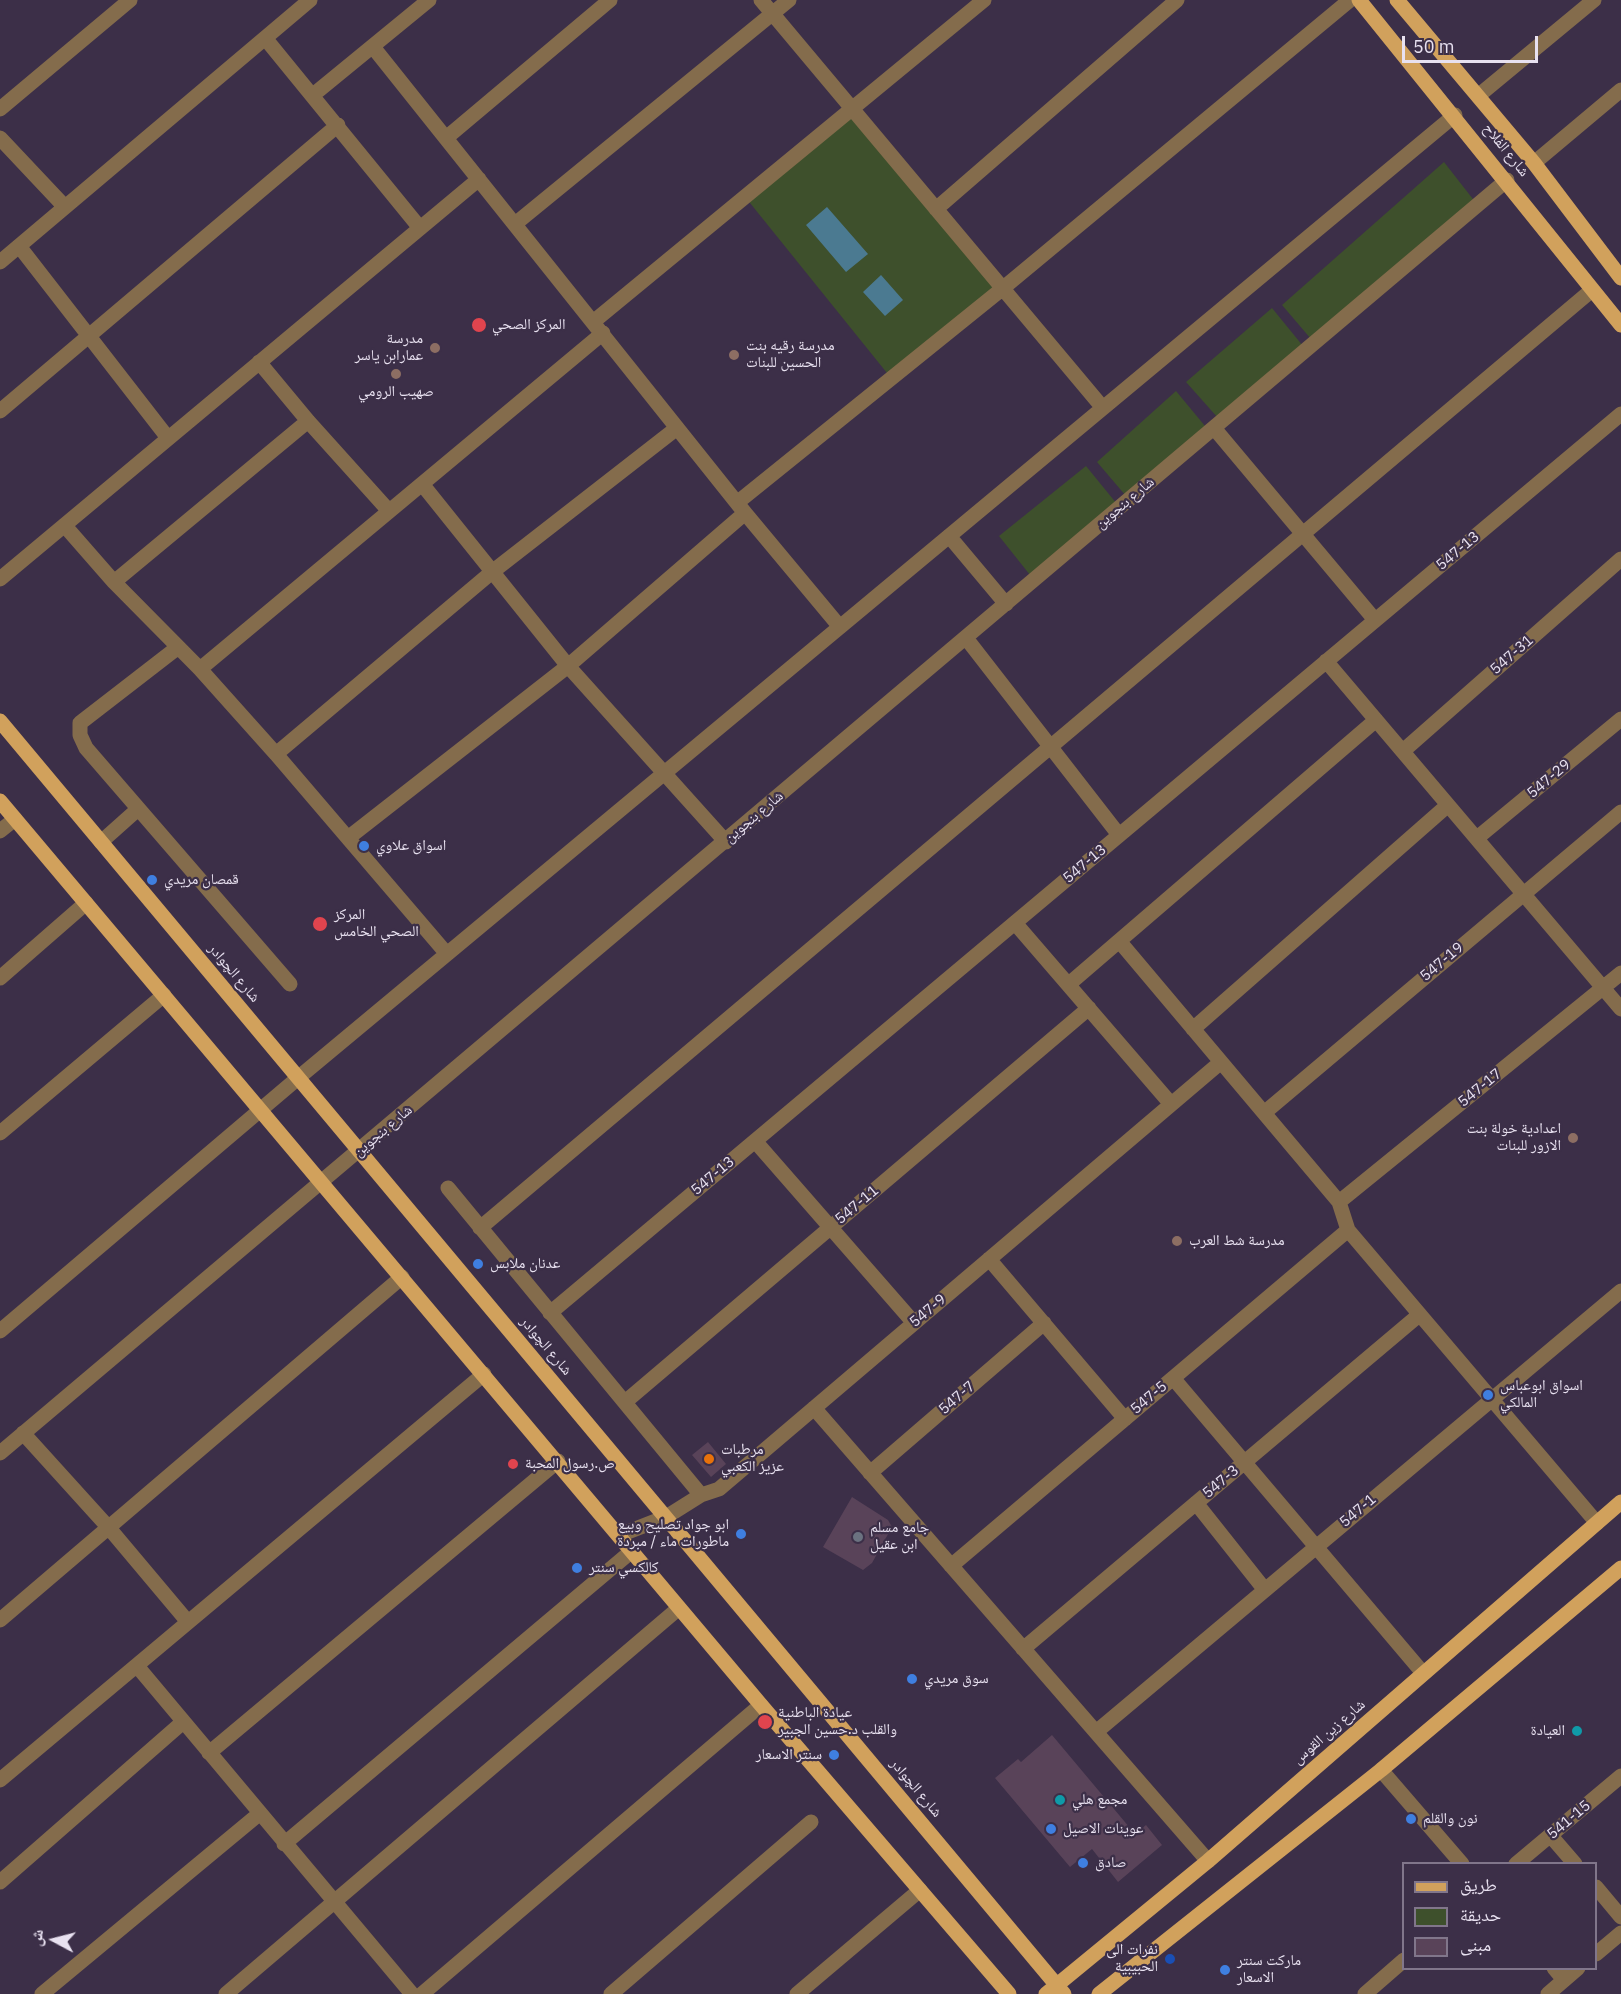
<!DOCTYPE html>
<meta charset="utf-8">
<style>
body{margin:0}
#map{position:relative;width:1621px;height:1994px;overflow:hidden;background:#3c2f48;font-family:"IBM Plex Sans","Noto Naskh Arabic",sans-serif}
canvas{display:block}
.legend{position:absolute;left:1402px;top:1862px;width:195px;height:108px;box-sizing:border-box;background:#3c2f48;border:2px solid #81768b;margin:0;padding:8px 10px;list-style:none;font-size:18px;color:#e8e1f0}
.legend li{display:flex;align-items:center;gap:12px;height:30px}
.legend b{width:30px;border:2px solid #81768b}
.north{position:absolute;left:24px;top:1910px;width:60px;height:60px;-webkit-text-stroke:4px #3c2f48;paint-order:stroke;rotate:277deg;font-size:16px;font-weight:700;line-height:24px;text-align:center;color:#e8e1f0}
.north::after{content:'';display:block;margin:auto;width:21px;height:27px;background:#e8e1f0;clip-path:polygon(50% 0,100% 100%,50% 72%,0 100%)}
.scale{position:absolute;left:1402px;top:36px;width:136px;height:27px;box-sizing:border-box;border:3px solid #e8e1f0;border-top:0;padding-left:8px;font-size:18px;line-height:21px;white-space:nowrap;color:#e8e1f0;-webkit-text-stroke:4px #3c2f48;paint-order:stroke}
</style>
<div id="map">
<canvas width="1621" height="1994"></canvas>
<ul class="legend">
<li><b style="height:8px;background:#d1a15c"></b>طريق</li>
<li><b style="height:16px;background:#3e502c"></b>حديقة</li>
<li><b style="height:16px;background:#594359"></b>مبنى</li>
</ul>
<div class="north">ش</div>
<div class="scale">50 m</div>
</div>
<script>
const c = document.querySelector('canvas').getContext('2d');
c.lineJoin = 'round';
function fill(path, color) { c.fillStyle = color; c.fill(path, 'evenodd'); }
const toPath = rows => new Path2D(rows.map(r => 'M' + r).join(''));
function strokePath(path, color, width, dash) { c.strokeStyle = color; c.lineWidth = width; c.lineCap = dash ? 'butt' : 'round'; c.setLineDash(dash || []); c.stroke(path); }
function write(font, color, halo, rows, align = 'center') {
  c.font = font + ' "IBM Plex Sans","Noto Naskh Arabic",sans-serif'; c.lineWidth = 4.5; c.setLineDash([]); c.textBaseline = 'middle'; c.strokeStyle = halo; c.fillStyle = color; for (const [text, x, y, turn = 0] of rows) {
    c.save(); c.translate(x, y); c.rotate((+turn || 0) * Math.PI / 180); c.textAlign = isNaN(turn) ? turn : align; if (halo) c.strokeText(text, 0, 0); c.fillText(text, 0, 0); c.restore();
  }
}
fill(toPath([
 [853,110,1002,289,891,378,746,198],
 [1444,162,1476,203,1311,339,1282,305],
 [1272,308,1303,346,1218,418,1186,382],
 [1176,391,1205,426,1126,496,1097,462],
 [1086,466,1117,504,1030,575,999,536]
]), '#3e502c');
fill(toPath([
 [827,207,868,254,846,272,806,225],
 [881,275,903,300,885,316,863,292]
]), '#4b7a91');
fill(toPath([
 [708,1442,726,1464,711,1477,692,1455],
 [852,1497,888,1520,892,1527,872,1563,863,1570,823,1547],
 [1052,1735,1135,1834,1146,1825,1162,1845,1118,1882,1092,1849,1070,1867,995,1778,1018,1759,1021,1762]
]), '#594359');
strokePath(toPath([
 [761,0,1103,408],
 [265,38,420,228],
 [373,47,745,513,840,627],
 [313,95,429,0],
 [1478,96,1594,0],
 [0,109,130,0],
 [0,138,65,207],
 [446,138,610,0],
 [1534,163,1621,90],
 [936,209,1177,0],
 [515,224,789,0],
 [19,246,168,438],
 [0,262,310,0],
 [593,322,984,0],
 [259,362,308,421,389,511],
 [0,411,338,125],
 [1214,428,1375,620],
 [422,484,568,666,726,842],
 [738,502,1002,289,1350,0],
 [65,526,114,582,200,669,276,754,447,954],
 [949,536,1006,604],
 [0,579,479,179],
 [114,582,308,421],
 [966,638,1119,835],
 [177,648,80,723,80,735,86,748,290,984],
 [1326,661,1621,1009],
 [200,669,603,333],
 [1403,751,1621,559],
 [276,754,492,572,677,428],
 [0,831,15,819],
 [348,838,568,666,745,513],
 [1477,838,1621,719],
 [101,842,138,809],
 [1015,923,1171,1104],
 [1120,942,1339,1202,1348,1230,1597,1523],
 [0,978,86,903],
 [1069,984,1376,720],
 [1193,1029,1448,805],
 [1264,1113,1621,812],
 [0,1133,164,995],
 [755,1141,914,1323],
 [448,1188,701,1495],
 [1339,1202,1621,973],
 [480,1228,1592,290],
 [989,1259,1125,1419],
 [550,1313,1621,414],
 [0,1331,298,1078,1455,115],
 [1173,1378,1423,1673],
 [625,1402,1089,1008],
 [814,1408,1208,1861],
 [23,1433,109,1528,188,1622],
 [0,1453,1507,180],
 [870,1473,1044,1323],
 [1196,1503,1265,1590],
 [620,1535,666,1517,701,1495,719,1489,1221,1062],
 [951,1566,1348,1230],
 [0,1620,402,1277],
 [1023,1649,1419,1315],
 [137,1666,412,1994],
 [1096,1732,1621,1291],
 [209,1753,558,1461],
 [1381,1770,1462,1864],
 [0,1780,484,1374],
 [1550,1835,1575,1864],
 [284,1844,633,1550],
 [1516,1864,1621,1776],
 [0,1882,183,1722],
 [1596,1887,1621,1917],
 [1596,1954,1621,1933],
 [1554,1968,1564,1980],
 [42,1994,259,1814],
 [226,1994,679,1608],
 [422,1994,761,1705],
 [611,1994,811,1822],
 [797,1994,920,1890],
 [1365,1994,1404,1960],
 [1548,1994,1578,1968]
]), '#846c4c', 15);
strokePath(toPath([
 [1359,0,1621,325],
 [1397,0,1534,163,1621,278],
 [0,721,1064,1994],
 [0,801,761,1705,1009,1994],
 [1046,1994,1208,1861,1621,1502],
 [1099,1994,1381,1770,1621,1568]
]), '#d1a15c', 15);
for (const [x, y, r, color] of [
 [479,325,8,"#e0444e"],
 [435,348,6,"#8d6e63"],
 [734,355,6,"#8d6e63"],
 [396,374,6,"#8d6e63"],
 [364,846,6,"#3f7fe0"],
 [152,880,6,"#3f7fe0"],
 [320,924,8,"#e0444e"],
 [1573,1138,6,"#8d6e63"],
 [1177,1241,6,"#8d6e63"],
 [478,1264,6,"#3f7fe0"],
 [1488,1395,6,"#3f7fe0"],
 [709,1459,6,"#e8710a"],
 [513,1464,6,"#e0444e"],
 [741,1534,6,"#3f7fe0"],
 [858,1537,6,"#6b7280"],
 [577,1568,6,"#3f7fe0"],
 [912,1679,6,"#3f7fe0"],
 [765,1722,8,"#e0444e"],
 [1577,1731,6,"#0f9aa8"],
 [834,1755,6,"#3f7fe0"],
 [1060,1800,6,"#0f9aa8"],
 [1411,1819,6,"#3f7fe0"],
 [1051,1829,6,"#3f7fe0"],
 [1083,1863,6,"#3f7fe0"],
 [1170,1959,6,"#1a4fb4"],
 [1225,1970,6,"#3f7fe0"]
]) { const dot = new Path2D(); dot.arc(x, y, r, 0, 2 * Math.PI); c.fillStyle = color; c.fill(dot); strokePath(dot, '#3c2f48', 2); }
write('15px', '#e8e1f0', '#3c2f48', [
 ["شارع الفلاح",1506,150,51],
 ["شارع بنجوين",1125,503,-40],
 ["547-13",1458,551,-40],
 ["547-31",1512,655,-41],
 ["547-29",1549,779,-40],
 ["شارع بنجوين",754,817,-40],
 ["547-13",1085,864,-40],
 ["547-19",1442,962,-40],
 ["شارع الچوادر",234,973,50],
 ["547-17",1480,1088,-39],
 ["شارع بنجوين",383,1131,-40],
 ["547-13",713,1176,-40],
 ["547-11",857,1205,-40],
 ["547-9",928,1311,-40],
 ["شارع الچوادر",546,1346,50],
 ["547-7",957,1398,-41],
 ["547-5",1149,1398,-40],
 ["547-3",1221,1482,-40],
 ["547-1",1358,1511,-40],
 ["شارع زين القوس",1329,1732,-41],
 ["شارع الچوادر",916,1788,50],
 ["541-15",1569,1820,-40]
]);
write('15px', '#e8e1f0', '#3c2f48', [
 ["المركز الصحي",492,325],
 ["مدرسة",423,339,"right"],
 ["عمارابن ياسر",423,356,"right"],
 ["مدرسة رقيه بنت",746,346],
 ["الحسين للبنات",746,363],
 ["صهيب الرومي",396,392,"center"],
 ["اسواق علاوي",376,846],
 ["قمصان مريدي",164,880],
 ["المركز",334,915],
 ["الصحي الخامس",334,932],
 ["اعدادية خولة بنت",1561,1129,"right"],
 ["الازور للبنات",1561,1146,"right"],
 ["مدرسة شط العرب",1189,1241],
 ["عدنان ملابس",490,1264],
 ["اسواق ابوعباس",1500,1386],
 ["المالكي",1500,1403],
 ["مرطبات",721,1450],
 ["عزيز الكعبي",721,1467],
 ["ص.رسول المحبة",525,1464],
 ["ابو جواد تصليح وبيع",729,1525,"right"],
 ["ماطورات ماء / مبردة",729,1542,"right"],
 ["جامع مسلم",870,1528],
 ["ابن عقيل",870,1545],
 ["كالكسي سنتر",589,1568],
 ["سوق مريدي",924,1679],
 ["عيادة الباطنية",778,1713],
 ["والقلب د.حسين الجبير",778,1730],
 ["العيادة",1565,1731,"right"],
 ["سنتر الاسعار",822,1755,"right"],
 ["مجمع هلي",1072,1800],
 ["نون والقلم",1423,1819],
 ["عوينات الاصيل",1063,1829],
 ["صادق",1095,1863],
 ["نفرات الى",1158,1950,"right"],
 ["الحبيبية",1158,1967,"right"],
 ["ماركت سنتر",1237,1961],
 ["الاسعار",1237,1978]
], 'left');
</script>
